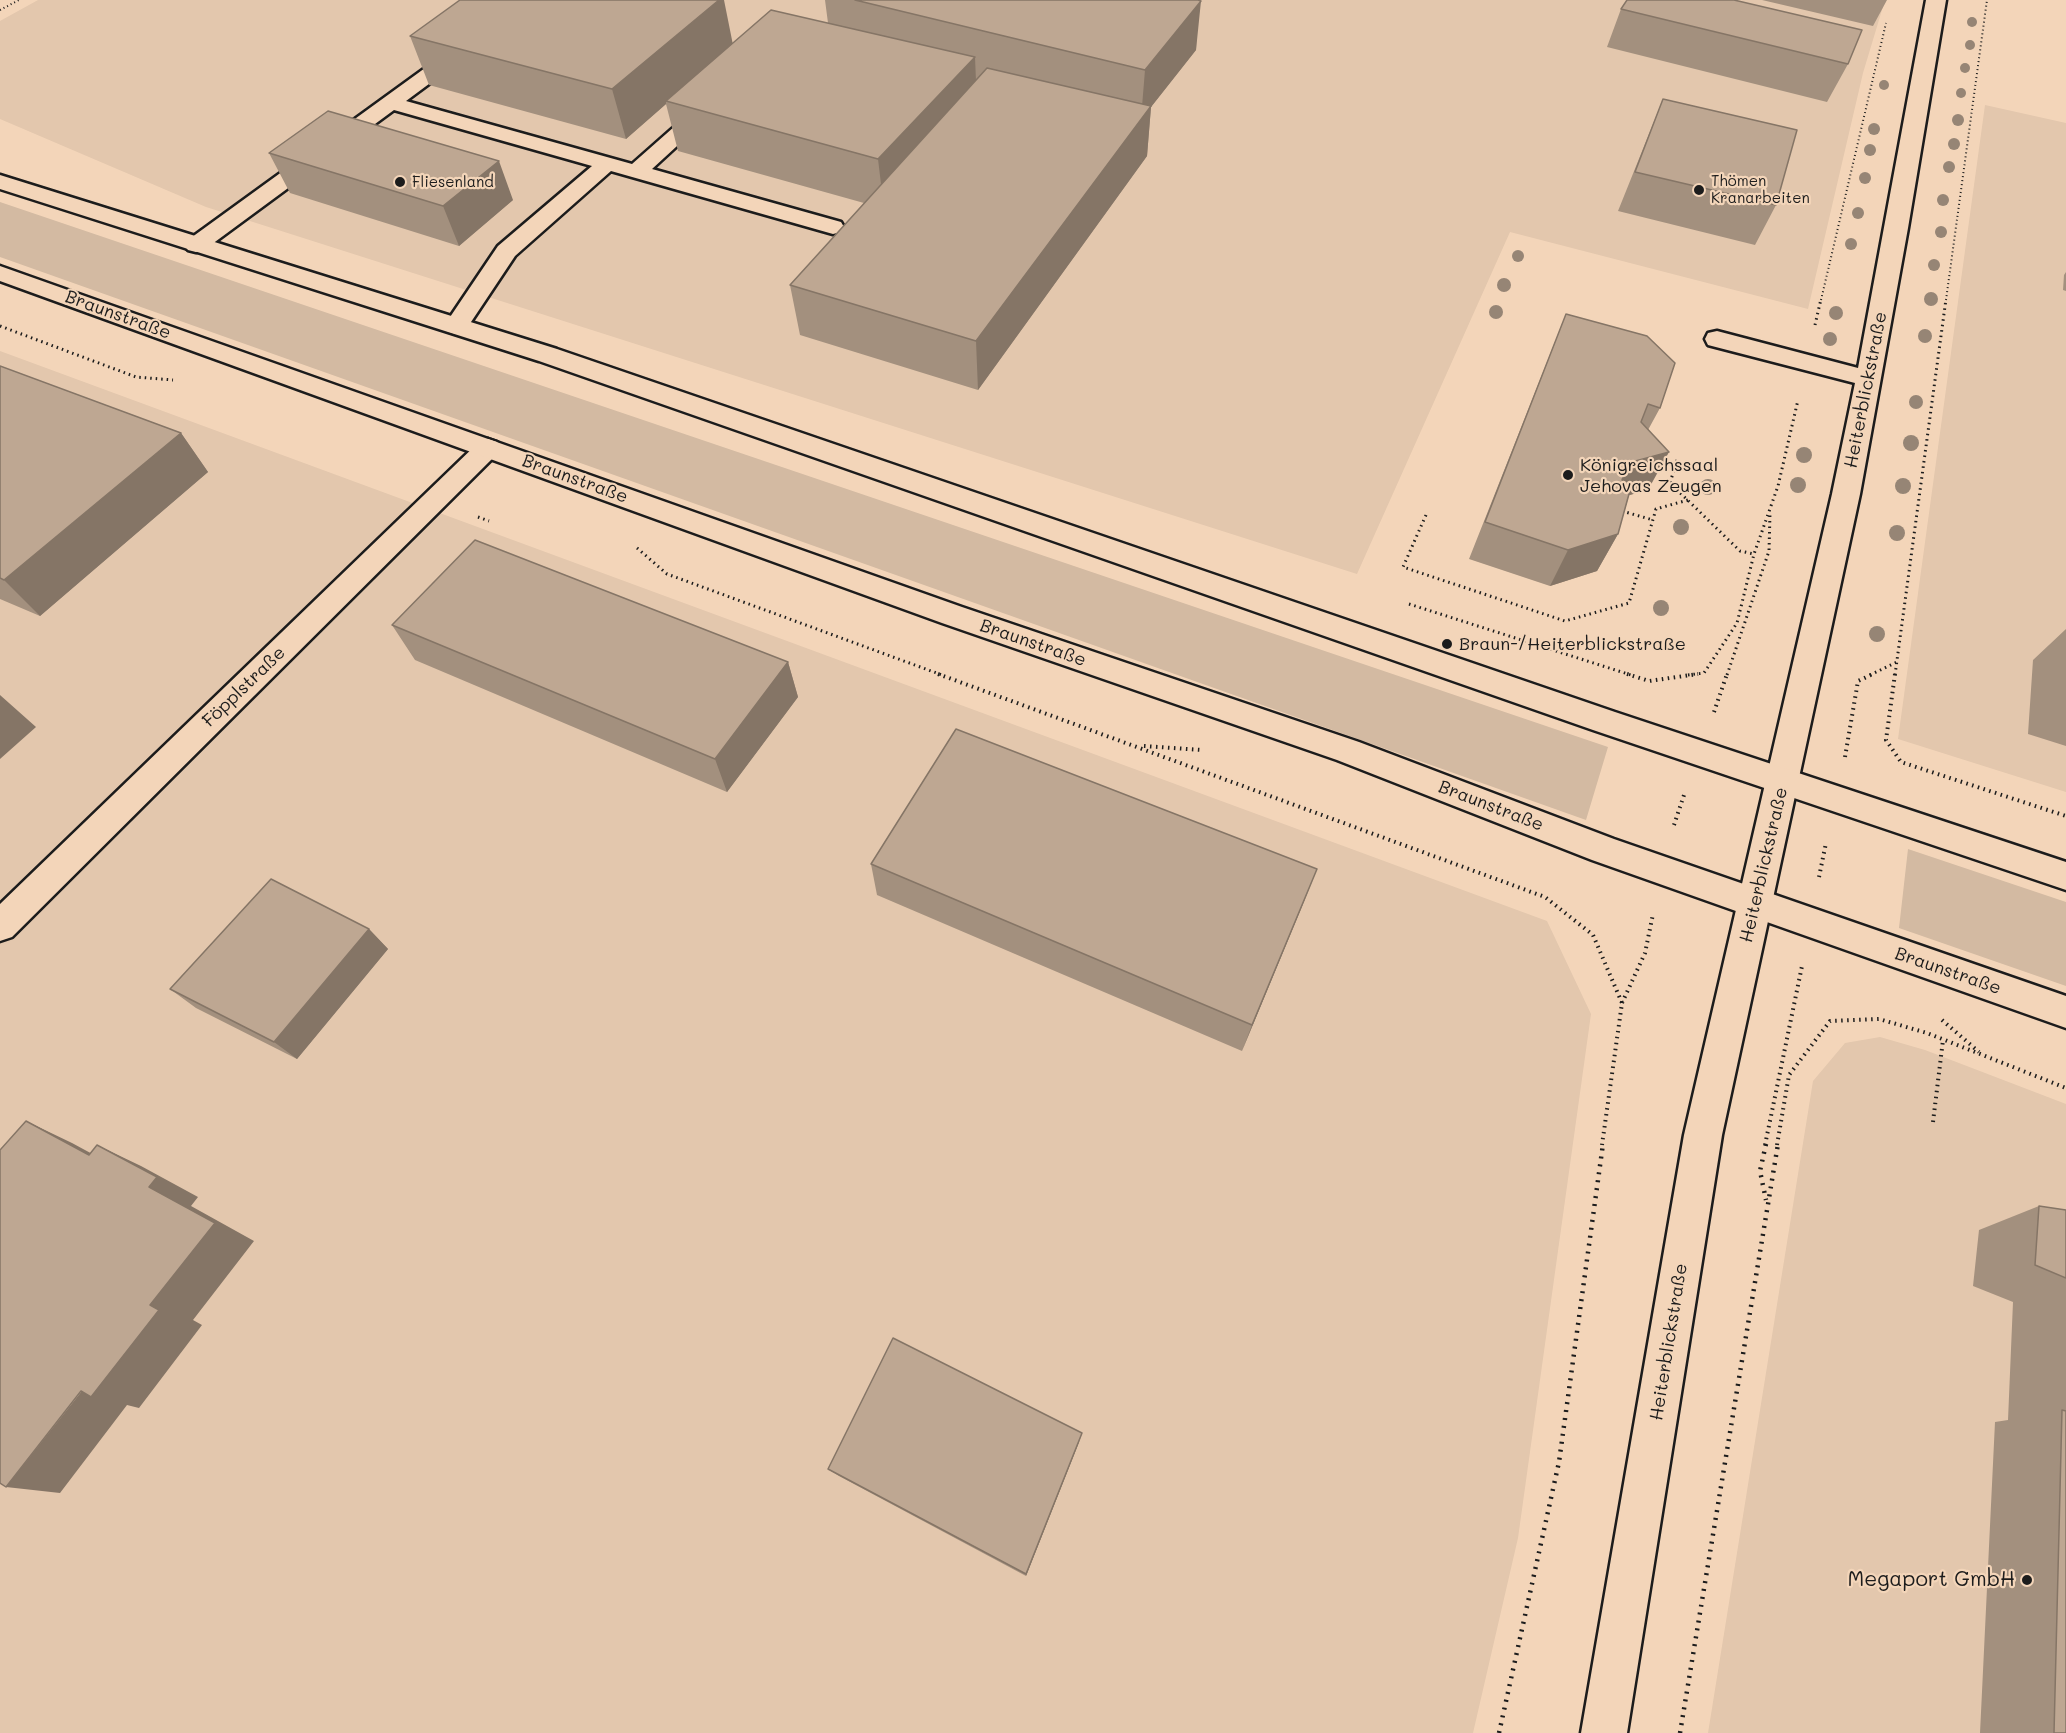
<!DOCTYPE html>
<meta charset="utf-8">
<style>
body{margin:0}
canvas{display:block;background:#f3d5b9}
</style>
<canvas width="2066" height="1733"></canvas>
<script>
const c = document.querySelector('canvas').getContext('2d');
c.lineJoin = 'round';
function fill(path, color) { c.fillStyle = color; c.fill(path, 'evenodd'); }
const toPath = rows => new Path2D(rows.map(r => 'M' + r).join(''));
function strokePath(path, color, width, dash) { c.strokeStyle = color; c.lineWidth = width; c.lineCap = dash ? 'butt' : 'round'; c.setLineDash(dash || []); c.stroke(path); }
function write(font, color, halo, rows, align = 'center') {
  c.font = font + ' Mali,sans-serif'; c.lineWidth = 4.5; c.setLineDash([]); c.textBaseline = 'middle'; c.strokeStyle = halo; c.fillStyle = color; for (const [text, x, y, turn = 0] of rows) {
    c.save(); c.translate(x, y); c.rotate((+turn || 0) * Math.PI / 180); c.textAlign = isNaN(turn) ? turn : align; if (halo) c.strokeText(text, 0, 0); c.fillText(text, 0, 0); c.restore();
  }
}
fill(toPath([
 [38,0,1885,0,1863,73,1808,309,1510,232,1357,574,206,207,0,119,0,21],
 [1985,105,2066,123,2066,792,1898,739],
 [0,351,1547,921,1591,1014,1518,1538,1473,1733,0,1733],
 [1880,1037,1925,1050,2066,1104,2066,1733,1708,1733,1813,1081,1845,1043]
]), '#e3c7ad');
fill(toPath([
 [0,202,1608,747,1586,820,0,257],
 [1908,849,2066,902,2066,986,1899,928]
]), '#d3baa2');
const minor = toPath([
 [1926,0,1946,0,1908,228,1860,494,1722,1135,1627,1733,1581,1733,1684,1135,1832,494,1855,383,1708,345,1705,339,1708,333,1717,331,1858,368,1926,0],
 [461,45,468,47,471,51,468,55,406,101,632,164,700,104,707,102,714,104,717,108,714,112,652,169,841,222,844,227,841,232,833,234,611,171,515,256,465,331,456,334,447,331,444,326,498,246,592,166,394,110,204,250,196,252,188,250,184,245,188,240,454,47,461,45],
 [488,439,497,442,501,448,497,454,12,937,0,941,0,904,479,442,488,439]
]);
const major = toPath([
 [0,175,557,349,1615,712,2066,862,2066,890,1593,730,539,361,0,189,0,175],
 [0,266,962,607,1359,742,1614,839,2066,996,2066,1028,1592,860,1337,760,942,623,0,281,0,266]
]);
strokePath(minor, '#1c1c1c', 5);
strokePath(major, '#1c1c1c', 5);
strokePath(toPath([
 [0,10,19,0],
 [1821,300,1886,23],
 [1946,300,1987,0]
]), '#1c1c1c', 2, [1, 3]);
strokePath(toPath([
 [1815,325,1821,299],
 [0,326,136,377,173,380],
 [1677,460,1670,483,1740,551,1754,554],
 [1659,461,1675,466],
 [1622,511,1653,520],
 [1426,515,1403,567,1565,621,1629,603,1656,509,1688,500],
 [478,517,489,521],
 [637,548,667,574,942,675],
 [1409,604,1631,675],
 [1688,675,1704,673,1737,623,1754,554,1778,486,1798,400],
 [1727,675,1769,551,1770,513],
 [1870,675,1897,662],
 [1895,675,1946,299]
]), '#1c1c1c', 3, [1.5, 4]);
strokePath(toPath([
 [938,674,1545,897,1593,935,1622,1003,1602,1145],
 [1627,674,1649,681,1698,674],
 [1895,674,1886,740,1901,762,2066,816],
 [1714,712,1727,674],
 [1144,746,1202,750],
 [1845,757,1858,681,1873,674],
 [1674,825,1684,795],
 [1819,877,1826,843],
 [1622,1003,1645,953,1653,914],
 [1942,1020,1979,1052],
 [1933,1122,1943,1040],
 [1765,1145,1802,966],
 [1777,1145,1789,1075,1830,1021,1879,1019,1927,1033,2066,1088]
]), '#1c1c1c', 4, [1.5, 4.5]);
strokePath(toPath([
 [1766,1144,1760,1171,1766,1200],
 [1499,1733,1559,1462,1603,1144],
 [1680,1733,1778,1144]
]), '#1c1c1c', 4.5, [2, 6]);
fill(minor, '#f3d5b9');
fill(major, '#f3d5b9');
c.fillStyle = '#968575';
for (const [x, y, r] of [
 [1972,22,5],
 [1970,45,5],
 [1965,68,5],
 [1884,85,5],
 [1961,93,5],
 [1958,120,6],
 [1874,129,6],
 [1954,144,6],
 [1870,150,6],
 [1949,167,6],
 [1865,178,6],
 [1943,200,6],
 [1858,213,6],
 [1941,232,6],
 [1851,244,6],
 [1518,256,6],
 [1934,265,6],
 [1504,285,7],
 [1931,299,7],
 [1496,312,7],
 [1836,313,7],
 [1925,336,7],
 [1830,339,7],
 [1916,402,7],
 [1911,443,8],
 [1804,455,8],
 [1798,485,8],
 [1903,486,8],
 [1708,487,8],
 [1681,527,8],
 [1897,533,8],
 [1661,608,8],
 [1877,634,8]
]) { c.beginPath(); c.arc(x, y, r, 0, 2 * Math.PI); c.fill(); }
fill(toPath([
 [825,0,1198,0,1196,50,1151,107,1147,156,978,390,800,335,790,285,864,203,678,151,666,104,626,139,429,85,410,36,733,43,828,23],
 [1762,0,1887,0,1873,26],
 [1621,9,1848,64,1827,102,1607,47],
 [1663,99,1776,205,1755,245,1618,211],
 [269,153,513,200,459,246,290,193],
 [2066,272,2066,291,2063,290,2064,275],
 [1566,314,1660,408,1648,430,1648,490,1629,495,1618,534,1597,571,1550,586,1469,559],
 [0,366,181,433,208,472,40,616,0,599],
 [392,625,788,662,798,697,727,792,415,660],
 [2066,629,2066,746,2028,734,2033,660],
 [871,864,1305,899,1242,1051,877,895],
 [369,929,388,949,297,1059,196,1008,170,989],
 [2039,1206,2066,1210,2066,1733,1980,1733,1995,1422,2008,1420,2013,1302,1973,1286,1979,1230],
 [1079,1442,1026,1576,839,1476,828,1469]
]), '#a3907e');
fill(toPath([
 [719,0,724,0,733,45,666,101,666,104,626,139,612,89],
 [1201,1,1196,50,1151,107,1147,156,978,390,976,341,1141,119,1145,70],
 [975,57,977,106,884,209,878,159],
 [499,161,513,200,459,246,443,206],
 [181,433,208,472,40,616,4,580],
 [1669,452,1648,490,1608,501,1628,463],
 [1618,534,1597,571,1550,586,1568,550],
 [788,662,798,697,727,792,715,759],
 [0,695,36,727,0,759],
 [1317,869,1305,899,1242,1051,1252,1025],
 [369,929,388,949,297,1059,274,1042],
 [26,1121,72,1143,133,1176,89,1155],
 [97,1145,141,1166,198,1197,191,1206,254,1241,193,1320,202,1325,139,1408,127,1405,60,1493,6,1487,150,1305],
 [1082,1433,1079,1442,1026,1576,1026,1574]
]), '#857566');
const building = toPath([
 [460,0,719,0,612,89,410,36,460,0],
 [855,0,1198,0,1201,1,1145,70,855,0],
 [1627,0,1734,0,1862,30,1848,64,1621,9,1627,0],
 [771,10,975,57,878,159,666,101,771,10],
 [987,68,1151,106,976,341,790,285,987,68],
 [1663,99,1797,130,1776,205,1635,172,1663,99],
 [328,111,499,161,443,206,269,153,328,111],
 [1566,314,1647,336,1675,363,1660,408,1648,404,1641,422,1669,452,1628,463,1622,480,1632,483,1618,534,1568,550,1485,522,1566,314],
 [0,366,181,433,4,580,0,578,0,366],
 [475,540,788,662,715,759,392,625,475,540],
 [956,729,1317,869,1252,1025,871,864,956,729],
 [271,879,369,929,274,1042,170,989,271,879],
 [26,1121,89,1155,97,1145,157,1177,149,1187,215,1223,150,1305,159,1310,91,1397,81,1391,6,1487,0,1483,0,1150,26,1121],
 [2039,1206,2066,1210,2066,1278,2035,1265,2039,1206],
 [893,1338,1082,1433,1026,1574,828,1469,893,1338],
 [2062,1410,2066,1411,2066,1733,2054,1733,2062,1410]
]);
fill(building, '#bea792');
strokePath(building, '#857566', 1.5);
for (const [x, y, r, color] of [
 [400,182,6,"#1c1c1c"],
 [1699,190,6,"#1c1c1c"],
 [1568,475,6,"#1c1c1c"],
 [1447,644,6,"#1c1c1c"],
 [2027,1580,6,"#1c1c1c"]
]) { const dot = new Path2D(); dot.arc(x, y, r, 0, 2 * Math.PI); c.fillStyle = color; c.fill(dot); strokePath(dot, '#f3d5b9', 2); }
write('15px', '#1c1c1c', '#f3d5b9', [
 ["Thömen",1711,181],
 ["Kranarbeiten",1711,198],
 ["Fliesenland",412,182]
], 'left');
write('18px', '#1c1c1c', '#f3d5b9', [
 ["Braunstraße",118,315,20],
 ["Heiterblickstraße",1866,390,-79],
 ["Braunstraße",575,479,20],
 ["Braunstraße",1033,643,19],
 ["Föpplstraße",244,687,-44],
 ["Braunstraße",1491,806,21],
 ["Heiterblickstraße",1764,865,-77],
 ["Braunstraße",1948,971,19],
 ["Heiterblickstraße",1669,1342,-81]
]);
write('18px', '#1c1c1c', '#f3d5b9', [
 ["Königreichssaal",1580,465],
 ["Jehovas Zeugen",1580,486],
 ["Braun-/Heiterblickstraße",1459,644]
], 'left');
write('21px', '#1c1c1c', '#f3d5b9', [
 ["Megaport GmbH",2015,1580]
], 'right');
</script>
